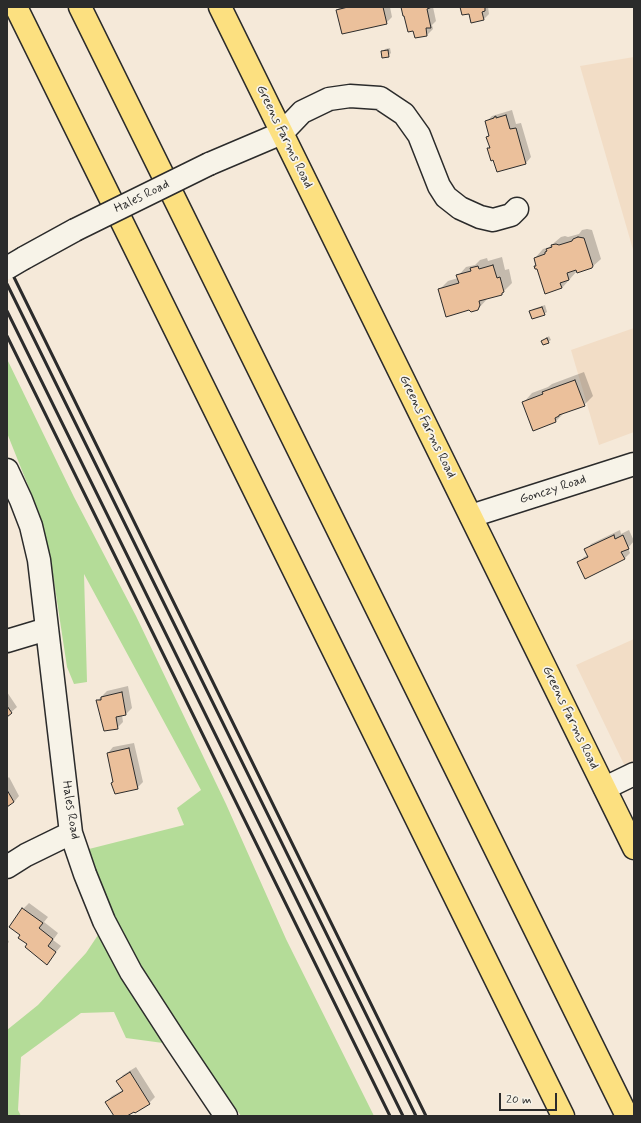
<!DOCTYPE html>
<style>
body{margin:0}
#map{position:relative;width:641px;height:1123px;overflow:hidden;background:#f5e9d9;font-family:Mynerve,sans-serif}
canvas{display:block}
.frame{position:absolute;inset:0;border:8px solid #2b2b2b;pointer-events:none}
.scale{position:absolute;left:499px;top:1093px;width:58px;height:18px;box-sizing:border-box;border:2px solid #2b2b2b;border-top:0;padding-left:5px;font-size:12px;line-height:14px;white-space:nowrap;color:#2b2b2b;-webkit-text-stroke:3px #f7f3e8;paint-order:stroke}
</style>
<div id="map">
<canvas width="641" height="1123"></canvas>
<div class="frame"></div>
<div class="scale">20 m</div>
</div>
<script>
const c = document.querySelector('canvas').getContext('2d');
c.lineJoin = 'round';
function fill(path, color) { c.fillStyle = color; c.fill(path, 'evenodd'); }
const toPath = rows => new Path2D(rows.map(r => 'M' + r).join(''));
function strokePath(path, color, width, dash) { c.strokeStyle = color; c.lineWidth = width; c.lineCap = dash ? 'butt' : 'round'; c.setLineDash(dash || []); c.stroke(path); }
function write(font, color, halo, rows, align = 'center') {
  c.font = font + ' Mynerve,sans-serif'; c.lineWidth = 3.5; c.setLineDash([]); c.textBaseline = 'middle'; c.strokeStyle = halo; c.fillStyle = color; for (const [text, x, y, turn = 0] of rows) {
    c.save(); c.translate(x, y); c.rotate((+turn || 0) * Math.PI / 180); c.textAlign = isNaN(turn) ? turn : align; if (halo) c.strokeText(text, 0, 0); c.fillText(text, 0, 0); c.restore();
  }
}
fill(toPath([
 [634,57,634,253,580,66],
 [634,328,634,432,599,445,571,350],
 [634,639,634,785,576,665]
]), '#f2ddc6');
fill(toPath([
 [7,359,74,497,136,616,226,804,286,939,374,1116,241,1116,180,1029,116,926,89,849,184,825,177,808,201,790,84,574,87,682,74,684,67,667,50,555,39,513,7,433],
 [98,935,163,1043,126,1038,114,1012,81,1013,21,1057,18,1110,21,1116,7,1116,7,1030,38,1005,86,953]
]), '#b4dc98');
fill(toPath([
 [340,7,390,7,392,17,386,23,337,10],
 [402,7,433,7,436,21,432,25,433,29,427,35,416,37,414,30],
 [461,7,488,7,489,14,484,19],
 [390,48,391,53,388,56,382,52,385,49],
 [512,110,516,124,521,123,531,157,526,163,498,171,494,159,488,149,490,146,487,137,490,134,486,122,492,116],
 [587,229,592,230,601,259,592,267,577,271,562,288,537,265,535,258,543,249,549,247,561,237,565,236,568,237,579,234,582,230],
 [502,257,505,270,509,269,512,283,501,294,488,298,478,309,439,290,448,281,458,278,458,276,466,267,475,265,480,260,487,258,488,261],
 [545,305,547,312,544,314,531,312,533,309],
 [549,336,551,340,548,342,543,341],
 [584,372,593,396,584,405,565,412,556,421,534,429,524,402,532,393,548,387,552,384],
 [620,530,621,534,629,530,634,541,628,548,630,553,623,560,578,563,584,557,588,555,586,550,591,544],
 [128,686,132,708,126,714,122,715,123,722,117,728,97,701,107,691],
 [7,692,17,707,7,716],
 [134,743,143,782,137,788,114,782,108,753,113,747],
 [9,777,19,796,14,802,7,805,7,779],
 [29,903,48,917,44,922,58,933,53,940,61,946,47,963,28,944,23,909],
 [7,938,9,942,7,944],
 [136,1067,155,1097,149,1103,135,1112,134,1110,125,1116,115,1116,106,1102,112,1096,123,1090,118,1081,123,1075]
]), '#0003');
const building = toPath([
 [348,7,383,7,387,24,342,34,336,10,348,7],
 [401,7,432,7,427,9,431,28,426,28,427,36,415,38,413,31,408,32,404,16,403,16,401,7],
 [460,7,485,7,485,11,482,12,484,20,471,23,469,14,462,15,460,7],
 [388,50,389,57,382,58,381,51,388,50],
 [506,115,510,129,516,128,526,164,497,172,493,160,491,161,487,148,490,148,486,137,489,136,485,121,494,118,494,117,496,116,496,118,506,115],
 [578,237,584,238,593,266,592,268,577,273,576,270,567,273,569,280,560,283,562,288,545,294,537,269,535,269,534,266,536,266,534,258,545,254,545,252,547,251,546,249,552,247,551,245,556,244,559,245,572,241,573,239,578,237],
 [493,265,497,278,500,277,504,292,502,293,502,295,479,301,480,305,478,310,471,312,469,310,446,317,438,289,459,283,456,275,471,271,470,268,478,266,479,269,493,265],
 [542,307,545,315,532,319,529,311,542,307],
 [547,338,549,343,543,345,541,341,547,338],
 [575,380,585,406,559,415,559,416,555,418,556,422,533,431,522,402,543,394,542,392,575,380],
 [614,535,615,539,623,535,629,549,621,552,625,559,585,579,577,562,588,557,584,549,614,535],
 [122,692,126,715,116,717,118,729,104,731,96,700,101,700,101,697,122,692],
 [7,706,12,713,7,717,7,706],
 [129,748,138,789,115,794,111,783,113,782,107,753,129,748],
 [7,790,14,802,7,807,7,790],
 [22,908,43,923,39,928,53,939,48,946,56,952,47,965,25,947,27,944,18,938,20,935,9,927,22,908],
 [130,1072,150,1104,135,1113,134,1112,127,1116,114,1116,105,1102,123,1091,116,1081,130,1072]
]);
fill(building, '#ebc09b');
strokePath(building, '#2b2b2b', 1);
const minor = toPath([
 [209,164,282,133,302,112,329,99,350,96,380,98,404,114,419,135,439,186,446,197,460,208,480,217,493,220,511,215,517,209],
 [24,258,75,230],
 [7,470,21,500,31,526,39,560,71,833,85,874,104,921,131,972,175,1040,226,1116],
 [471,516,634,464],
 [7,641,47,629],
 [605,788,634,774],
 [7,867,26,855,71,833]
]);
const major = toPath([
 [220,7,634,848]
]);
const highway = toPath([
 [16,7,563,1116],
 [80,7,627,1116]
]);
strokePath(minor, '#2b2b2b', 25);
strokePath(major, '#2b2b2b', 25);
strokePath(highway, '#2b2b2b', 25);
strokePath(minor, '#f7f3e8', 22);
strokePath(major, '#fce080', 22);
strokePath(highway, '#fce080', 22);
strokePath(toPath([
 [7,263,426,1116],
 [7,284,416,1116],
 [7,311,403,1116],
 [7,336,390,1116]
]), '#2b2b2b', 3);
const minorBridge = toPath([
 [75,230,209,164],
 [7,268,24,258]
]);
strokePath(minorBridge, '#2b2b2b', 25, []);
strokePath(minorBridge, '#f7f3e8', 22);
write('13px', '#2b2b2b', '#f7f3e8', [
 ["Greens Farms Road",284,137,64],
 ["Hales Road",142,197,-26],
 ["Greens Farms Road",427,427,64],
 ["Gonczy Road",553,490,-18],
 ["Greens Farms Road",570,718,64],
 ["Hales Road",70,810,81]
]);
</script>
